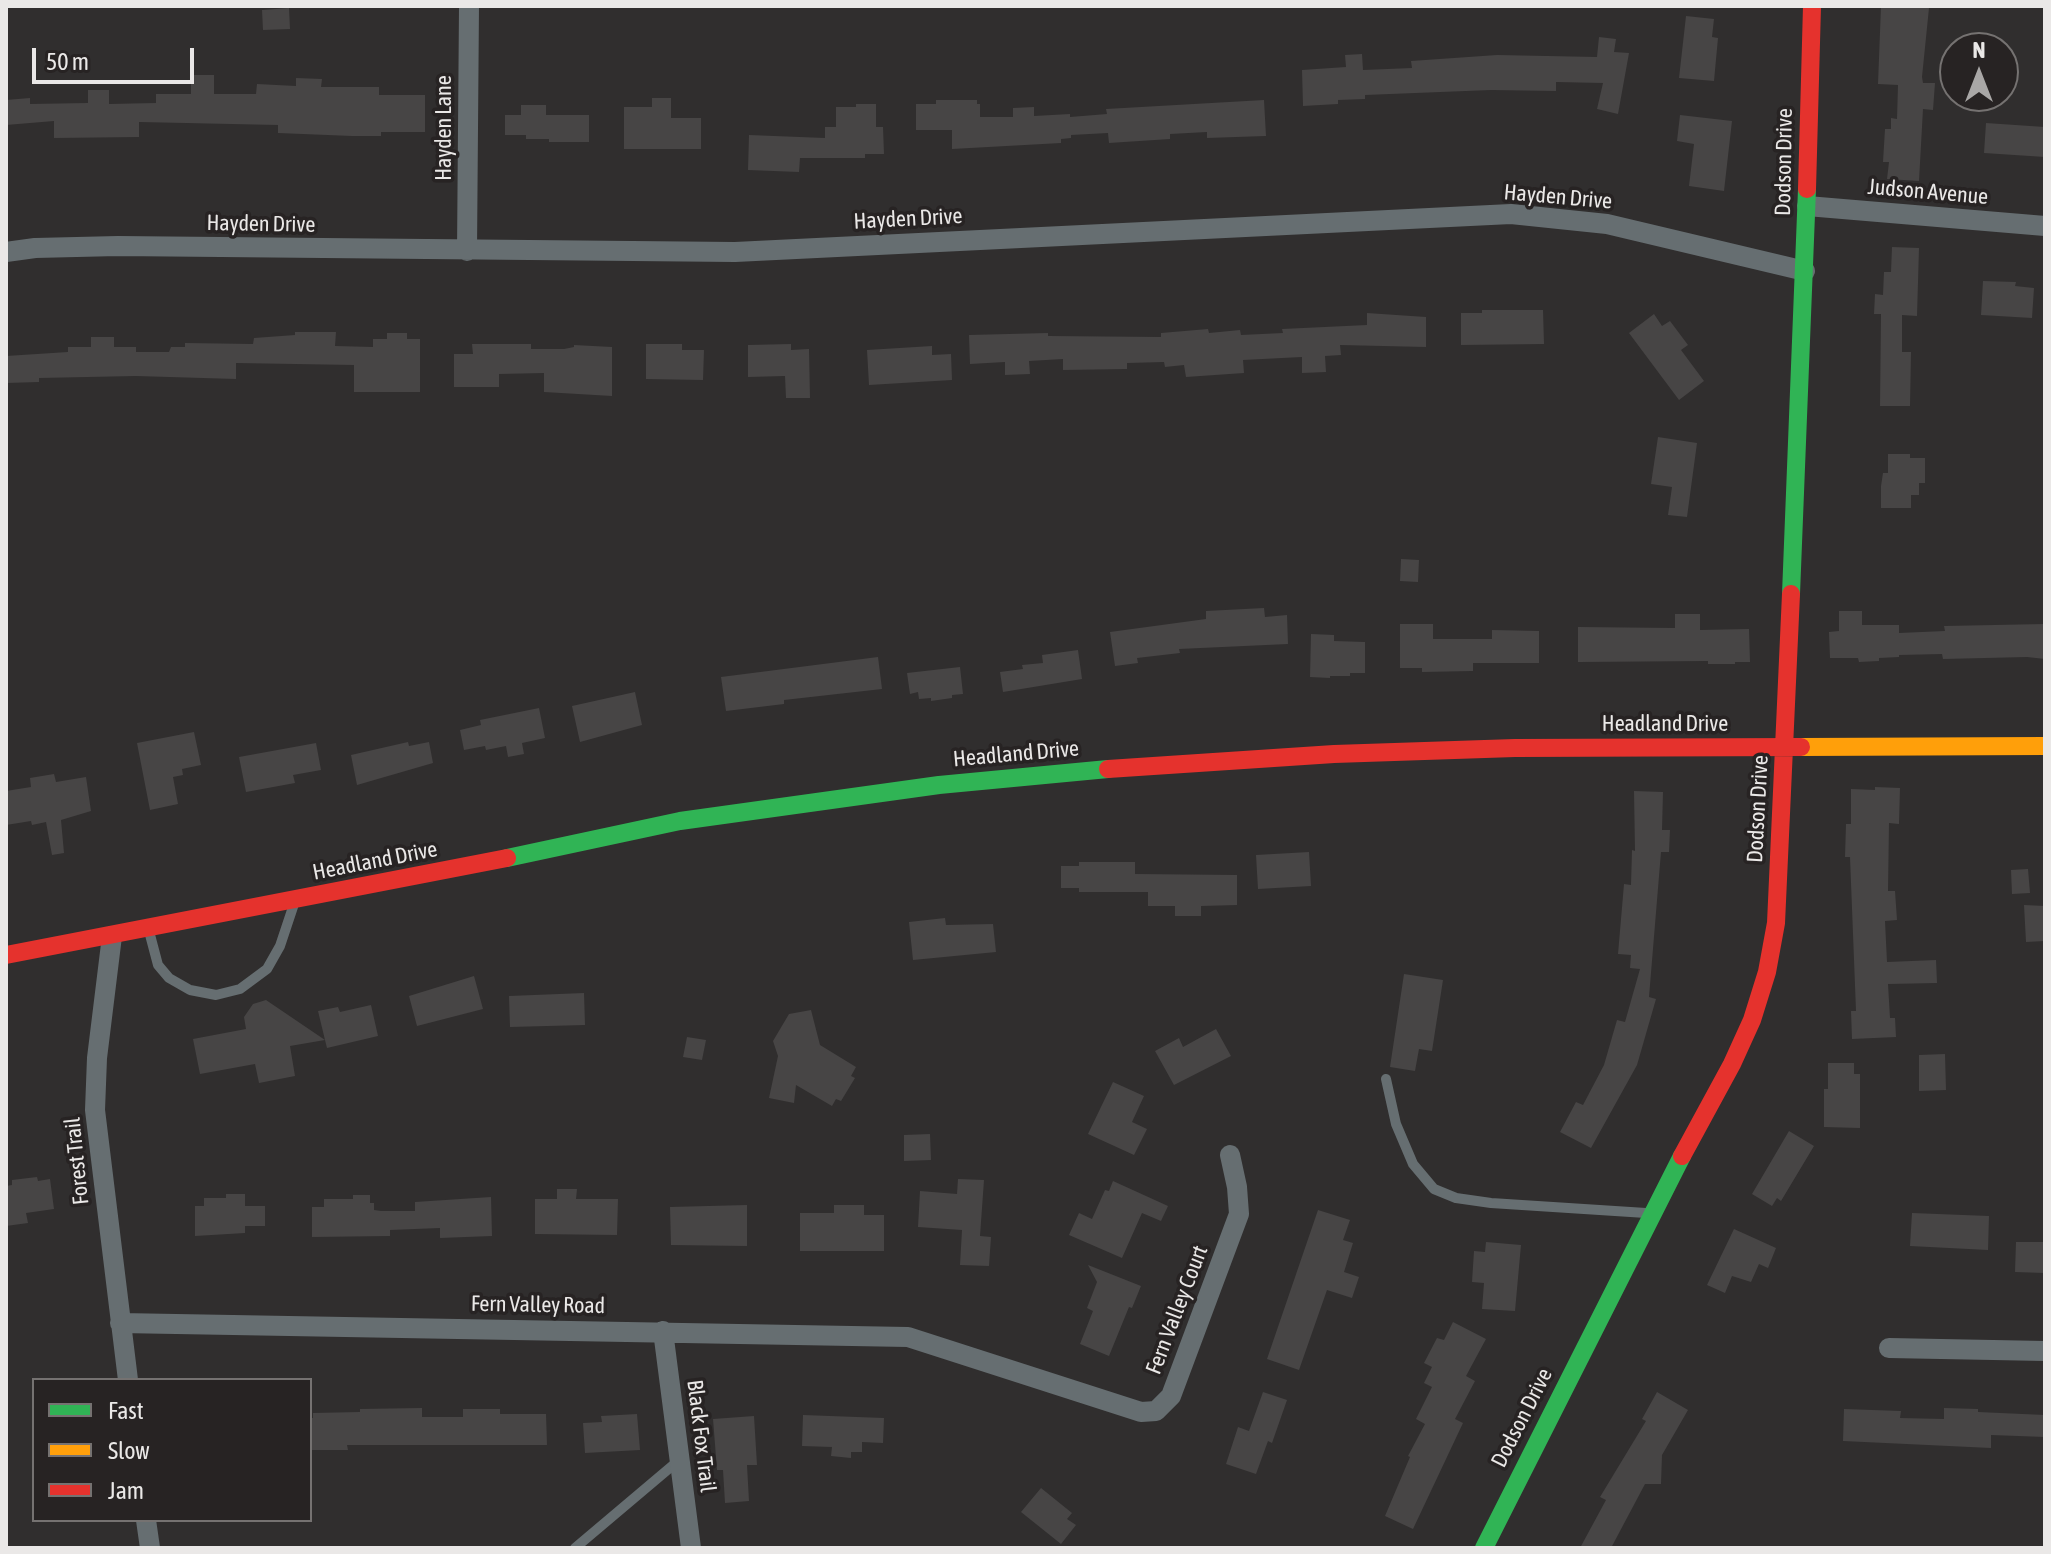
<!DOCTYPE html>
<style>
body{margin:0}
#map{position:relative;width:2051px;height:1554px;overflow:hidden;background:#302e2e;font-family:"Asap Condensed",sans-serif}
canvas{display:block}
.frame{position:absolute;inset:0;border:8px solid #eae8e7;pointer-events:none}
.legend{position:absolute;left:32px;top:1378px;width:280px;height:144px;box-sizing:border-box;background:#272323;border:2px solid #757271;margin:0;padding:10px 14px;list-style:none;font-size:24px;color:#eae8e7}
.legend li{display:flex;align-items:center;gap:16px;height:40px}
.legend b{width:40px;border:2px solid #757271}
.north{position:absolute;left:1939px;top:32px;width:80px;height:80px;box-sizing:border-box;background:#272323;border:2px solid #757271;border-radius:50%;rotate:0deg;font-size:22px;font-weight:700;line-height:32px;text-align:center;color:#eae8e7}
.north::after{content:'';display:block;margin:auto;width:28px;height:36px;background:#a9a7a6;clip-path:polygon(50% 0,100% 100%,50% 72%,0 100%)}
.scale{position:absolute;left:32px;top:48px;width:162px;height:36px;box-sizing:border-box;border:4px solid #eae8e7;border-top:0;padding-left:10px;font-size:24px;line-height:28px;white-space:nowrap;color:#eae8e7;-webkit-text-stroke:6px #272323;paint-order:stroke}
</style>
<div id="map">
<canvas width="2051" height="1554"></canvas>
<div class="frame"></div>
<ul class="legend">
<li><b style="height:10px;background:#30b455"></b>Fast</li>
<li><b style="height:10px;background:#ff9f0a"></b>Slow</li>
<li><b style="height:10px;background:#e5322d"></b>Jam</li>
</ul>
<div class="north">N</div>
<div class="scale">50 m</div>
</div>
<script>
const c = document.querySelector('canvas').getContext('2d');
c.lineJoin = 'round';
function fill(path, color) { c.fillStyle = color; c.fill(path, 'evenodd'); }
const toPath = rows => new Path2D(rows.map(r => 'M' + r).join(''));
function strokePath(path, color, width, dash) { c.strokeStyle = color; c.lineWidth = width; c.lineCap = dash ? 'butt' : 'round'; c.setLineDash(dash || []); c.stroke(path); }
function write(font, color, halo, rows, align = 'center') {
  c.font = font + ' "Asap Condensed",sans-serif'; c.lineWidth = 7; c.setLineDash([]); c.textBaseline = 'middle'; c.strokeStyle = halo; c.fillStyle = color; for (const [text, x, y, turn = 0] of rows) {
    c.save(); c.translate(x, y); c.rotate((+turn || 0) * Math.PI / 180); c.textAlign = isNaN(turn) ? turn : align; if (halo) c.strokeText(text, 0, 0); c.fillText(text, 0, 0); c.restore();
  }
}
fill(toPath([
 [1881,6,1929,8,1922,77,1923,83,1935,83,1933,110,1923,109,1919,181,1887,179,1889,162,1883,162,1885,129,1891,129,1891,118,1897,119,1898,85,1878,84],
 [289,8,290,29,263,30,262,10],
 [1686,16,1714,19,1712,37,1718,38,1714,81,1679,78],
 [1599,37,1616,39,1614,52,1629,53,1618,114,1597,109,1603,83,1556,82,1556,91,1491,90,1365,95,1365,99,1338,100,1338,104,1303,106,1302,70,1346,67,1345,55,1362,54,1363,70,1412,68,1411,61,1497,55,1597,57],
 [191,75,214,75,214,94,256,94,257,84,296,86,296,78,322,79,321,87,379,87,379,95,425,95,425,132,381,132,381,136,352,136,278,133,278,125,139,122,139,137,54,138,54,121,6,125,6,100,30,98,30,104,88,103,88,90,109,90,109,104,156,103,156,94,191,94],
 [652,98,671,98,671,118,701,118,701,149,624,149,624,107,652,107],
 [936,100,977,100,977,104,980,104,980,117,1013,117,1013,108,1034,107,1034,116,1070,114,1070,117,1107,114,1106,109,1264,100,1266,136,1207,138,1207,132,1170,134,1170,139,1109,143,1108,133,1071,135,1071,138,1061,139,1061,143,952,149,952,130,916,130,916,104,936,104],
 [856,104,876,104,876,127,883,127,884,154,865,154,865,158,800,158,799,172,748,170,749,135,825,138,825,127,836,127,836,107,856,107],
 [521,105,546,105,546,115,589,115,589,142,549,142,549,139,526,139,526,135,505,135,505,115,521,115],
 [1680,115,1732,121,1724,191,1689,186,1694,144,1677,141],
 [1986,123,2045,127,2045,157,1984,153],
 [1892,247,1919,248,1917,316,1902,315,1902,352,1911,352,1910,406,1880,406,1881,314,1874,314,1875,294,1883,295,1884,272,1891,272],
 [1983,281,2016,282,2015,286,2034,288,2032,318,1981,315],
 [1482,310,1543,310,1544,344,1461,345,1461,313,1482,313],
 [1367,313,1426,317,1426,347,1340,345,1341,355,1325,356,1326,372,1302,373,1302,357,1243,360,1244,373,1186,377,1184,365,1165,367,1164,362,1127,363,1127,369,1063,370,1063,359,1029,361,1030,374,1005,375,1005,362,970,364,969,335,1048,333,1048,336,1161,337,1161,333,1208,329,1209,333,1240,330,1241,335,1283,333,1282,329,1367,325],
 [1654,314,1662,326,1670,321,1688,345,1681,350,1704,381,1679,400,1629,333],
 [295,332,336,332,335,346,373,347,373,339,387,339,387,333,407,333,407,339,420,339,420,392,354,392,354,365,236,363,236,379,136,376,39,378,39,382,6,383,6,356,68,352,68,347,91,347,91,337,114,337,114,347,136,347,136,352,169,352,171,347,185,347,185,343,253,344,254,338,295,335],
 [472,344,531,344,531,349,564,349,574,347,574,345,612,347,612,396,544,392,544,373,499,374,499,387,454,387,454,354,473,354],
 [646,344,682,344,682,350,704,350,703,380,646,379],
 [791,344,791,350,809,349,810,398,786,398,785,376,748,377,748,345],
 [932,346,932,355,951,354,952,380,869,385,867,350],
 [1658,437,1697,443,1687,517,1668,515,1672,487,1651,484],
 [1888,454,1910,454,1910,458,1925,458,1925,483,1919,483,1919,495,1911,495,1911,508,1881,508,1881,486,1883,473,1888,473],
 [1401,559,1419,560,1418,582,1400,581],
 [1264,608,1265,617,1287,615,1288,644,1179,649,1180,653,1137,658,1138,663,1115,666,1110,632,1206,619,1206,611],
 [1839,611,1862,611,1862,625,1899,625,1899,633,1945,631,1944,626,2045,624,2045,659,2027,657,1943,659,1942,654,1899,655,1899,657,1879,658,1879,661,1859,662,1858,658,1830,658,1829,632,1839,631],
 [1675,614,1700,614,1700,630,1749,629,1750,662,1735,662,1735,664,1708,664,1708,661,1578,662,1578,627,1675,628],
 [1400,624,1433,624,1433,639,1492,639,1492,630,1539,631,1539,663,1473,663,1473,671,1422,672,1422,668,1400,668],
 [1311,634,1334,635,1334,641,1365,642,1365,673,1350,673,1350,676,1330,676,1330,678,1310,677],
 [1078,650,1082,679,1003,692,1000,672,1023,669,1022,665,1043,663,1042,655],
 [878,657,882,689,784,700,784,704,726,711,721,677],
 [960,667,963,694,952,695,952,698,931,701,931,698,919,699,918,692,910,694,907,673],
 [635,692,642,725,580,742,572,706],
 [539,708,545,738,522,743,524,754,508,757,506,746,486,750,485,746,464,750,460,730,481,725,480,720],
 [194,732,201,765,182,769,183,775,173,777,178,804,150,810,137,743],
 [408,742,409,746,429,742,433,763,357,785,351,755],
 [316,743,321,770,293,775,295,783,246,792,239,757],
 [54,774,56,782,86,777,91,811,61,820,64,853,52,855,46,822,32,825,31,821,6,825,6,791,31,787,30,778],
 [1875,787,1900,788,1899,824,1889,823,1888,891,1895,891,1897,920,1885,921,1887,962,1936,960,1937,983,1888,984,1890,1018,1895,1018,1896,1037,1852,1039,1851,1011,1856,1011,1850,857,1845,857,1846,824,1851,824,1851,789,1875,790],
 [1634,791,1663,792,1662,830,1670,830,1669,852,1661,852,1649,997,1656,999,1637,1065,1591,1148,1560,1132,1576,1102,1583,1105,1604,1065,1617,1020,1625,1022,1640,969,1630,968,1631,955,1618,954,1624,884,1631,885,1632,850,1635,851],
 [1309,852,1311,886,1258,889,1256,855],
 [1079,862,1135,862,1135,874,1237,875,1237,905,1201,906,1201,916,1175,916,1175,906,1148,906,1148,892,1079,892,1079,888,1061,888,1061,866,1079,866],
 [2028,869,2030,893,2012,894,2011,870],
 [2024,905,2045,906,2045,941,2026,942],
 [945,918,946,925,993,924,996,952,913,960,909,922],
 [1404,974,1443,980,1432,1051,1419,1049,1415,1071,1390,1067],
 [474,976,483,1009,417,1026,409,996],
 [584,993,585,1025,510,1027,509,996],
 [266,1000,325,1040,318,1011,338,1007,340,1012,371,1005,378,1036,327,1048,325,1040,290,1046,295,1076,259,1083,255,1064,200,1074,193,1039,246,1029,244,1017,253,1004],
 [811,1010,820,1045,856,1067,851,1076,855,1078,841,1101,836,1099,832,1106,796,1085,794,1103,769,1098,778,1056,773,1041,789,1014],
 [1216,1029,1231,1056,1174,1085,1155,1051,1179,1038,1183,1047],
 [687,1037,706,1040,702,1060,683,1057],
 [1945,1054,1946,1090,1919,1091,1919,1055],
 [1828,1063,1854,1063,1854,1074,1860,1074,1860,1128,1824,1127,1824,1089,1828,1089],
 [1113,1082,1144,1096,1132,1122,1147,1129,1134,1155,1088,1134],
 [1789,1131,1814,1146,1781,1201,1777,1198,1772,1206,1752,1194],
 [930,1134,931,1160,904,1161,904,1135],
 [37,1177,38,1181,50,1179,54,1209,26,1213,28,1223,6,1226,6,1186,12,1185,12,1180],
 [958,1179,984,1180,980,1236,991,1237,989,1266,960,1265,962,1230,918,1227,920,1191,957,1194],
 [1113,1181,1168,1206,1161,1221,1142,1213,1122,1258,1069,1235,1079,1213,1092,1219,1105,1190,1109,1191],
 [557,1189,577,1189,576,1199,618,1199,617,1235,535,1234,535,1199,557,1199],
 [226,1194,245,1194,245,1206,265,1206,265,1226,245,1226,245,1233,195,1236,195,1206,204,1206,204,1198,226,1198],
 [353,1195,370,1195,370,1203,374,1203,374,1210,381,1211,415,1211,415,1202,491,1197,492,1236,440,1238,440,1228,390,1230,390,1236,312,1237,312,1207,324,1207,324,1199,353,1199],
 [747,1205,747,1246,671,1245,670,1207],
 [834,1205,864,1205,864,1215,884,1215,884,1251,800,1251,800,1213,834,1213],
 [1318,1210,1350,1220,1343,1240,1353,1243,1344,1272,1359,1277,1352,1298,1327,1290,1299,1370,1267,1359],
 [1912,1213,1989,1216,1988,1250,1910,1246],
 [1734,1229,1776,1248,1768,1268,1759,1264,1751,1282,1732,1276,1725,1293,1707,1285],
 [1486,1242,1521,1245,1515,1311,1482,1309,1484,1283,1472,1282,1474,1251,1485,1252],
 [2016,1242,2045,1242,2045,1273,2015,1272],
 [1088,1265,1141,1286,1132,1308,1129,1307,1109,1356,1080,1344,1093,1311,1087,1308,1097,1282],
 [1453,1322,1486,1339,1466,1376,1475,1381,1455,1419,1463,1423,1413,1529,1385,1516,1410,1457,1408,1456,1425,1424,1416,1419,1432,1387,1424,1383,1432,1367,1424,1363,1437,1338,1444,1340],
 [1263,1392,1287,1400,1272,1443,1268,1441,1256,1474,1226,1464,1238,1427,1249,1431],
 [1657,1392,1688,1410,1662,1455,1661,1484,1645,1484,1611,1548,1580,1548,1606,1500,1600,1497,1646,1421,1642,1419],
 [422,1408,422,1417,463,1417,463,1409,500,1409,500,1414,546,1414,547,1445,347,1445,348,1450,310,1450,310,1418,313,1418,313,1413,360,1412,360,1409],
 [1944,1408,1978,1409,1978,1412,2045,1415,2045,1437,1991,1435,1991,1448,1843,1441,1844,1409,1901,1411,1900,1418,1944,1419],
 [637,1414,640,1450,585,1453,583,1423,602,1422,601,1416],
 [803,1415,884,1418,883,1443,862,1442,862,1452,851,1452,851,1458,831,1456,832,1447,802,1446],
 [754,1416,757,1465,747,1465,749,1501,725,1503,723,1470,717,1470,713,1419],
 [1041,1488,1072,1513,1067,1519,1076,1525,1061,1544,1021,1512]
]), '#474545');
strokePath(toPath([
 [149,931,158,965,169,978,190,990,216,995,240,989,267,969,280,946,294,904],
 [1386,1079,1396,1124,1413,1164,1434,1189,1456,1198,1491,1203,1646,1213],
 [575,1548,678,1461]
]), '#666e71', 10);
strokePath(toPath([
 [1807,206,2045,226],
 [467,251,469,6],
 [6,252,35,248,118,246,735,252,1511,214,1607,224,1805,271],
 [112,936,97,1058,95,1110,128,1380],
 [120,1323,908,1337,1141,1412,1156,1411,1171,1396,1239,1214,1237,1187,1230,1155],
 [663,1331,691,1548],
 [1889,1348,2045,1351],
 [146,1520,150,1548]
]), '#666e71', 20);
strokePath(toPath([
 [1791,594,1807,189],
 [507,858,680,821,939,785,1108,769],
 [1484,1548,1682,1156]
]), '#30b455', 18);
strokePath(toPath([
 [1801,747,2045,746]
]), '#ff9f0a', 18);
strokePath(toPath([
 [1807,189,1812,6],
 [1108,769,1334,754,1515,748,1801,747],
 [6,955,507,858],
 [1682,1156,1732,1064,1752,1020,1767,972,1776,923,1791,594]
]), '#e5322d', 18);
write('22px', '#eae8e7', '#272323', [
 ["Hayden Lane",444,128,-90],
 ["Dodson Drive",1784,162,-89],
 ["Judson Avenue",1928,192,5],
 ["Hayden Drive",1558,197,5],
 ["Hayden Drive",908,219,-3],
 ["Hayden Drive",261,224,1],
 ["Headland Drive",1665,724],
 ["Headland Drive",1016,754,-5],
 ["Dodson Drive",1758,809,-87],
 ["Headland Drive",375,861,-11],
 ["Forest Trail",77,1161,-96],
 ["Fern Valley Road",538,1305,1],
 ["Fern Valley Court",1177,1310,-69],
 ["Dodson Drive",1522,1418,-63],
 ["Black Fox Trail",701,1436,83]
]);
</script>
